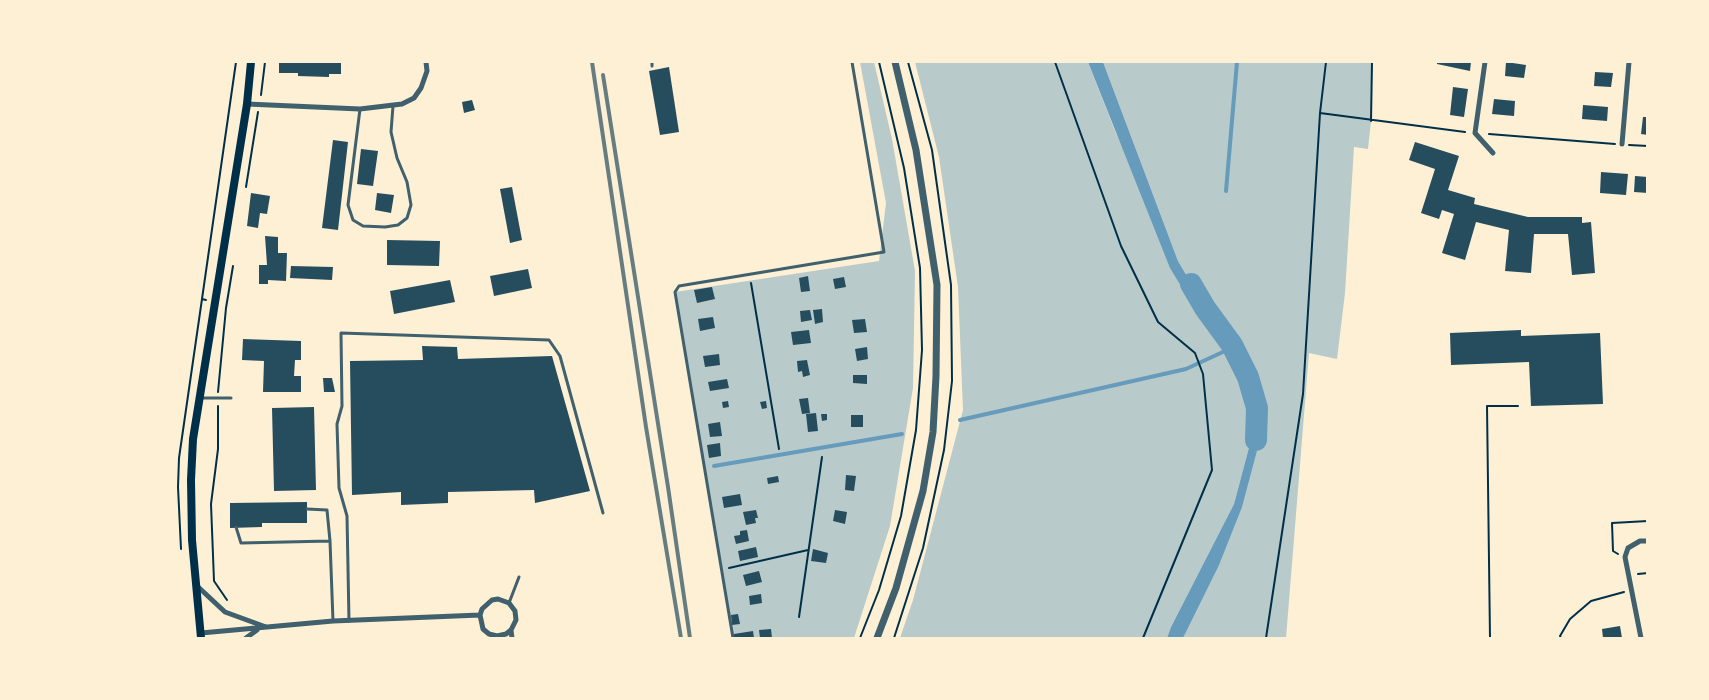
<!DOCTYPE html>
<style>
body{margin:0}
#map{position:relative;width:1709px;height:700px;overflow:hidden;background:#fdf0d5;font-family:Mulish,sans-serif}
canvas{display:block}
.frame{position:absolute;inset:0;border:63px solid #fdf0d5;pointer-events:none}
</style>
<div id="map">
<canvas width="1709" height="700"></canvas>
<div class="frame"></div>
</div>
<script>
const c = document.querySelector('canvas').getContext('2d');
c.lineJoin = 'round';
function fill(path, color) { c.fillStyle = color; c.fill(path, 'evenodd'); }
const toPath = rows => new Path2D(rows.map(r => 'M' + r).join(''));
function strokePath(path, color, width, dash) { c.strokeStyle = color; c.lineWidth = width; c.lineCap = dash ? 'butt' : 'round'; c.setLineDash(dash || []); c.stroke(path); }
fill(toPath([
 [860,62,874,62,892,139,915,271,913,388,890,526,854,638,733,638,675,292,879,261,886,203],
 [915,62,1088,62,1115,131,1198,314,1225,351,1241,383,1250,413,1251,440,1234,504,1171,627,1167,638,900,638,913,600,963,410,958,287,939,157],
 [1103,62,1372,62,1371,121,1368,149,1354,147,1345,293,1337,359,1309,353,1286,638,1183,638,1259,443,1235,351,1208,312,1178,261]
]), '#b9caca');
fill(toPath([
 [1088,62,1103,62,1178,261,1208,312,1235,351,1258,416,1259,443,1242,507,1219,565,1183,638,1167,638,1171,627,1234,504,1251,440,1250,413,1241,382,1225,351,1198,314,1170,268]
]), '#669bbc');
strokePath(toPath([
 [1226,191,1237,62],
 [960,420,1186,369,1225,351,1232,345],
 [714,466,902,434]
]), '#669bbc', 4);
strokePath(toPath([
 [1191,284,1205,308,1232,345,1248,377,1257,408,1256,440]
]), '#669bbc', 22);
fill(toPath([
 [279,62,341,62,341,74,329,74,329,77,298,76,298,73,279,73],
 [1437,62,1471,62,1470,71,1437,64],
 [1506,62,1526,65,1524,78,1505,76],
 [669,67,679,132,660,135,649,71],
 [1595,72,1613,73,1611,87,1594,86],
 [1453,87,1468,89,1464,117,1450,115],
 [1494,99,1515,101,1514,116,1492,114],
 [472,100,475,110,464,113,462,102],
 [1583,105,1608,107,1607,121,1582,119],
 [1643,117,1648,117,1648,135,1641,134],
 [333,140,348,142,338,230,322,228],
 [1415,142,1459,156,1448,190,1475,198,1474,204,1528,217,1582,217,1582,223,1591,222,1595,273,1572,275,1568,234,1534,234,1531,273,1505,271,1509,230,1476,222,1465,260,1442,253,1454,214,1442,210,1439,219,1421,213,1435,169,1409,160],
 [361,149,378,151,373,186,357,184],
 [1601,172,1628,174,1626,195,1600,193],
 [1635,176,1648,177,1648,193,1634,192],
 [512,187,522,240,510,243,500,189],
 [251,193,270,196,267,214,260,213,258,228,247,226],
 [377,193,394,195,391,213,375,210],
 [265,236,278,237,278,253,287,253,286,281,268,280,268,284,259,284,259,265,267,265],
 [387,240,440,241,439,266,387,265],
 [291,266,333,267,332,280,290,278],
 [528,269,532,288,494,296,490,276],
 [808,276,810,291,801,292,799,278],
 [844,277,846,287,835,289,833,279],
 [450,280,455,302,394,314,390,291],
 [712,287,715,299,697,303,694,290],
 [822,309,823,322,815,324,813,310],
 [810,310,812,320,801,322,800,311],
 [713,317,715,328,700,331,698,319],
 [865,319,867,332,854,333,852,320],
 [809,330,811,343,793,345,791,332],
 [1521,330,1521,336,1600,333,1603,404,1531,406,1529,362,1451,365,1450,333],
 [243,339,301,341,301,360,295,360,294,376,301,376,301,392,263,392,264,361,242,360],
 [422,346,457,347,458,359,552,356,590,491,535,503,534,490,448,492,448,503,401,505,401,492,352,495,350,361,423,360],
 [867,347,868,359,857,361,855,349],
 [719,354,720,365,705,367,703,356],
 [807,360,810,375,803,377,802,371,798,372,797,361],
 [853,375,867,375,867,384,853,383],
 [323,378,332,378,335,392,324,392],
 [727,379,729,388,710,391,708,382],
 [808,398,810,413,802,414,799,399],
 [728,401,729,407,723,408,722,402],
 [766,401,767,408,762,409,760,402],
 [314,407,316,490,274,491,272,408],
 [816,413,818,431,808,432,806,414],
 [821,414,827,414,827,420,822,421],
 [851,415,863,415,863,427,851,427],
 [720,422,722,436,710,437,708,424],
 [720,443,721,456,709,458,707,445],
 [846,475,856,476,854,491,845,490],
 [778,476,779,482,768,484,767,478],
 [740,494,742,505,724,508,722,497],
 [307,502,307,523,262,523,262,527,230,528,230,503],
 [756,510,758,518,755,518,756,523,746,525,743,512],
 [835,510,847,512,845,524,833,521],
 [747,530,749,541,736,544,734,536,740,535,740,531],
 [756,547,758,557,740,561,738,551],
 [813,549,828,553,826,563,811,561],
 [759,571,762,582,746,586,743,575],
 [761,594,762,603,750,605,749,596],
 [738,614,740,624,732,625,731,615],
 [1620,626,1622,638,1603,638,1602,629],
 [771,629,772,638,760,638,759,630],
 [753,631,754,638,734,638,734,634]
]), '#264d5e');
strokePath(toPath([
 [1055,62,1121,246,1158,322,1195,353,1203,374,1212,470,1143,638],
 [261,95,265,62],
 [1320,113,1465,132],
 [1371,121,1372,62],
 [1489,134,1615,144],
 [1629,145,1648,146],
 [246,187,258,112],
 [751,283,779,449],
 [202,299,236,62],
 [218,392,226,308,233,266],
 [218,406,218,449,211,504,214,581,227,600],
 [181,549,178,487,179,458,202,299,206,300],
 [1618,554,1613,551,1612,523,1648,521],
 [729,568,808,550],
 [1638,574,1648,573],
 [799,617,822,457],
 [860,638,879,590,901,516,916,430,922,350,920,268,904,168,879,62],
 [894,638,923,548,944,450,952,381,951,285,932,150,908,62],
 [1266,638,1303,394,1320,113,1326,62],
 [1490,638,1487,406,1518,406],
 [1561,638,1560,636,1570,619,1591,601,1624,592]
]), '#003049', 2);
strokePath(toPath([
 [652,62,652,66],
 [360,109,348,205,353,220,363,226,385,227,398,225,407,218,411,205,407,182,397,158,391,132,393,106],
 [202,398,231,398],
 [307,509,327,510,330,541],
 [236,527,241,543,330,541,333,621],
 [509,603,519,577],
 [349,621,347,516,339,488,337,424,342,406,341,333,549,340,560,356,603,513],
 [733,638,675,292,679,286,884,252,852,62]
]), '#3f606c', 3);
strokePath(toPath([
 [1485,62,1475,133,1493,153],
 [247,104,360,109,402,104,414,98,421,88,427,71,426,62],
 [1622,144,1629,62],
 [196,585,225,612,266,627],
 [480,615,482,609,492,600,498,599,509,603,515,611,516,620,511,630],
 [201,633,333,621,480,615,483,629,489,634,497,636,506,634,511,630,512,638],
 [246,638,257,630],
 [1641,638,1625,557,1628,548,1640,541,1648,541]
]), '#3f606c', 5);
strokePath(toPath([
 [877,638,896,588,923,491,933,432,936,376,937,285,916,150,895,62]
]), '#3f606c', 7);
strokePath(toPath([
 [201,638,192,540,191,480,193,439,247,104,251,62]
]), '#003049', 8);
strokePath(toPath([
 [592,62,646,427,681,638],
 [603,75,668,487,690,638]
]), '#657d81', 4);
</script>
